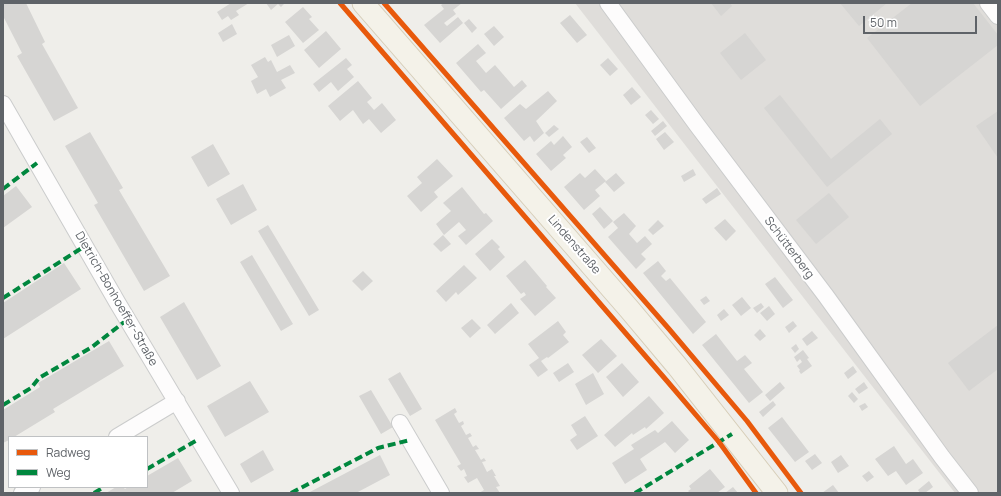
<!DOCTYPE html>
<meta charset="utf-8">
<style>
body{margin:0}
#map{position:relative;width:1001px;height:496px;overflow:hidden;background:#efeeea;font-family:Manrope,sans-serif}
canvas{display:block}
.frame{position:absolute;inset:0;border:4px solid #5f6368;pointer-events:none}
.legend{position:absolute;left:8px;top:436px;width:140px;height:52px;box-sizing:border-box;background:#fff;border:1px solid #bfc1c3;margin:0;padding:5px 7px;list-style:none;font-size:12px;color:#5f6368}
.legend li{display:flex;align-items:center;gap:8px;height:20px}
.legend b{width:20px;border:1px solid #bfc1c3}
.scale{position:absolute;left:863px;top:16px;width:114px;height:18px;box-sizing:border-box;border:2px solid #5f6368;border-top:0;padding-left:5px;font-size:12px;line-height:14px;white-space:nowrap;color:#5f6368;-webkit-text-stroke:3px #fff;paint-order:stroke}
</style>
<div id="map">
<canvas width="1001" height="496"></canvas>
<div class="frame"></div>
<ul class="legend">
<li><b style="height:5px;background:#e8590c"></b>Radweg</li>
<li><b style="height:5px;background:#00873e"></b>Weg</li>
</ul>
<div class="scale">50 m</div>
</div>
<script>
const c = document.querySelector('canvas').getContext('2d');
c.lineJoin = 'round';
function fill(path, color) { c.fillStyle = color; c.fill(path, 'evenodd'); }
const toPath = rows => new Path2D(rows.map(r => 'M' + r).join(''));
function strokePath(path, color, width, dash) { c.strokeStyle = color; c.lineWidth = width; c.lineCap = dash ? 'butt' : 'round'; c.setLineDash(dash || []); c.stroke(path); }
function write(font, color, halo, rows, align = 'center') {
  c.font = font + ' Manrope,sans-serif'; c.lineWidth = 4; c.setLineDash([]); c.textBaseline = 'middle'; c.strokeStyle = halo; c.fillStyle = color; for (const [text, x, y, turn = 0] of rows) {
    c.save(); c.translate(x, y); c.rotate((+turn || 0) * Math.PI / 180); c.textAlign = isNaN(turn) ? turn : align; if (halo) c.strokeText(text, 0, 0); c.fillText(text, 0, 0); c.restore();
  }
}
fill(toPath([
 [575,3,998,3,998,493,955,493]
]), '#dfddda');
fill(toPath([
 [3,3,26,3,45,42,42,44,78,108,54,121,17,56,22,53,3,16],
 [231,3,249,3,236,11,239,15,231,20,228,16,222,20,217,12],
 [266,3,285,3,281,7,278,4,271,10],
 [444,3,462,3,453,10,456,14,444,23,447,26,458,17,463,23,440,43,424,25,444,9,441,5],
 [711,3,730,3,732,6,721,16],
 [840,3,887,3,859,26],
 [912,3,973,3,998,35,998,45,920,106,867,38],
 [303,7,312,17,309,19,319,30,303,43,285,22],
 [570,15,587,35,577,43,560,23],
 [469,19,477,28,472,33,464,23],
 [232,24,237,34,223,42,218,33],
 [494,26,504,37,494,46,484,34],
 [326,31,341,49,319,68,304,50],
 [745,33,766,60,741,80,720,53],
 [289,35,295,46,277,57,271,45],
 [478,44,486,53,476,61,486,73,495,65,514,87,522,80,527,86,501,109,484,90,481,92,456,63],
 [265,57,268,62,271,60,277,72,290,65,295,73,281,80,286,88,270,97,266,89,257,94,251,81,258,77,251,65],
 [346,58,352,65,347,69,354,77,338,91,331,82,319,92,313,84],
 [608,58,618,69,610,76,600,65],
 [358,81,372,98,367,102,374,110,382,103,396,120,381,133,369,119,363,124,353,110,340,121,328,106],
 [632,87,641,97,631,105,623,95],
 [548,91,557,101,536,121,544,133,534,142,530,136,524,141,504,118,520,104,526,109],
 [780,95,831,159,880,119,892,134,827,187,764,108],
 [651,110,659,119,653,124,645,115],
 [998,111,998,158,976,126],
 [663,121,667,126,655,136,651,131],
 [554,125,559,129,549,137,545,133],
 [90,132,123,188,119,190,170,276,144,291,94,205,98,203,65,146],
 [665,132,674,142,664,150,656,139],
 [563,136,572,147,563,155,566,158,551,171,536,154,551,141,554,145],
 [587,137,596,148,589,153,580,142],
 [213,144,230,174,208,187,191,157],
 [437,159,453,176,434,192,438,197,421,212,407,196,422,183,417,177],
 [595,169,606,181,595,190,600,196,584,210,564,187,580,173,585,178],
 [693,169,696,175,684,182,681,176],
 [616,173,625,183,614,192,605,182],
 [243,184,257,210,231,225,216,199],
 [16,186,32,207,3,228,3,196],
 [462,187,484,214,486,213,493,221,466,245,458,236,466,230,459,222,444,235,436,224,451,211,443,203],
 [717,188,721,194,706,204,702,199],
 [829,193,849,217,816,244,796,220],
 [600,207,613,221,604,229,592,214],
 [624,213,636,226,629,234,637,243,645,236,652,244,641,254,646,259,636,269,608,237,618,228,613,222],
 [725,219,736,231,726,241,714,228],
 [658,220,664,226,653,235,648,230],
 [268,225,319,310,309,316,258,231],
 [443,235,451,244,441,252,433,244],
 [492,239,500,247,498,249,505,257,490,271,475,254],
 [252,255,293,324,281,331,240,262],
 [525,260,547,286,546,287,556,298,535,316,520,299,526,295,524,292,521,294,506,276],
 [658,261,666,271,661,276,666,281,670,278,706,322,693,334,643,273],
 [64,263,81,289,3,339,3,303],
 [464,265,477,278,458,295,456,292,446,302,436,291],
 [363,271,373,281,362,291,352,281],
 [775,277,793,300,783,308,765,284],
 [706,296,710,301,704,305,700,300],
 [742,297,751,308,741,316,732,305],
 [184,302,221,366,197,380,160,317],
 [511,303,519,313,495,334,487,325],
 [761,303,764,307,757,313,753,308],
 [769,306,775,314,767,321,760,313],
 [724,309,729,315,721,321,717,315],
 [472,319,481,328,470,338,461,328],
 [558,321,566,332,563,335,569,342,548,358,547,357,541,361,548,370,538,377,529,365,539,358,528,344],
 [793,321,797,326,789,333,785,327],
 [998,325,998,369,969,391,948,363],
 [760,329,766,336,760,341,754,335],
 [812,331,818,338,807,346,802,339],
 [716,334,737,361,745,355,752,363,744,369,763,392,749,403,702,345],
 [601,339,617,356,598,373,582,355],
 [109,341,124,366,53,409,55,412,14,437,9,437,9,440,3,443,3,410,40,387,38,383],
 [796,344,799,349,795,353,791,348],
 [803,350,809,358,807,359,812,366,801,374,799,371,800,370,797,366,802,362,800,359,797,362,794,357],
 [568,363,574,372,559,382,553,373],
 [622,363,639,382,623,397,606,377],
 [853,366,857,372,848,379,844,373],
 [400,372,422,409,410,416,388,379],
 [593,373,604,394,586,405,575,384],
 [250,381,269,412,225,437,207,406],
 [780,382,785,388,770,401,765,395],
 [864,382,868,388,859,394,855,389],
 [371,390,393,427,381,434,359,396],
 [852,392,858,399,854,403,848,396],
 [649,396,664,413,646,429,645,427,633,435,632,433,615,447,604,435],
 [773,401,776,405,763,417,759,412],
 [865,403,868,407,862,411,859,406],
 [455,408,457,412,454,414,459,423,463,421,464,424,461,426,466,435,470,433,472,436,468,438,473,447,476,445,479,449,475,450,481,460,484,458,486,461,482,462,487,472,492,469,496,476,494,476,500,486,496,487,500,493,479,493,484,490,477,478,468,483,464,477,467,476,464,469,461,471,457,466,461,464,435,420],
 [585,416,598,436,577,450,570,440,577,435,571,425],
 [782,417,809,452,795,462,768,428],
 [672,421,689,440,675,453,665,442,640,459,647,470,625,484,612,463,634,449,631,445,655,430,658,433],
 [894,446,906,464,913,459,923,473,906,485,896,471,888,476,875,459],
 [263,450,274,470,251,483,240,464],
 [815,454,822,463,812,470,805,461],
 [380,455,390,475,356,493,308,493],
 [841,455,849,466,838,473,831,462],
 [178,458,192,481,172,493,106,493,116,487,123,487,125,489,128,487,147,487,147,476],
 [710,469,725,487,717,493,690,493,688,491,691,489,689,486],
 [869,471,874,477,867,482,862,476],
 [929,481,933,487,925,493,920,493,918,490],
 [833,485,839,493,822,493],
 [733,487,738,493,725,493]
]), '#d6d5d3');
const minor = toPath([
 [608,3,697,125,826,296,942,457,970,493],
 [988,3,998,16],
 [3,104,117,302,231,493],
 [400,423,441,493],
 [117,437,177,401],
 [22,493,32,487]
]);
const major = toPath([
 [363,3,630,310,677,366,777,493]
]);
strokePath(minor, '#cbcccc', 18);
strokePath(major, '#d7ceb8', 23);
strokePath(minor, '#fdfcfc', 16);
strokePath(major, '#f4f2e9', 21);
strokePath(toPath([
 [3,189,37,163],
 [3,298,85,246],
 [3,405,31,388,39,378,92,347,128,319],
 [147,469,199,439],
 [94,493,104,487],
 [291,493,378,448,410,440],
 [635,493,732,434]
]), '#00873e', 4, [8, 4]);
strokePath(toPath([
 [340,3,667,381,719,442,756,493],
 [384,3,669,329,747,421,801,493]
]), '#e8590c', 5);
write('12px', '#5f6368', '#fff', [
 ["Lindenstraße",574,245,49],
 ["Schütterberg",789,248,53],
 ["Dietrich-Bonhoeffer-Straße",116,299,60]
]);
</script>
